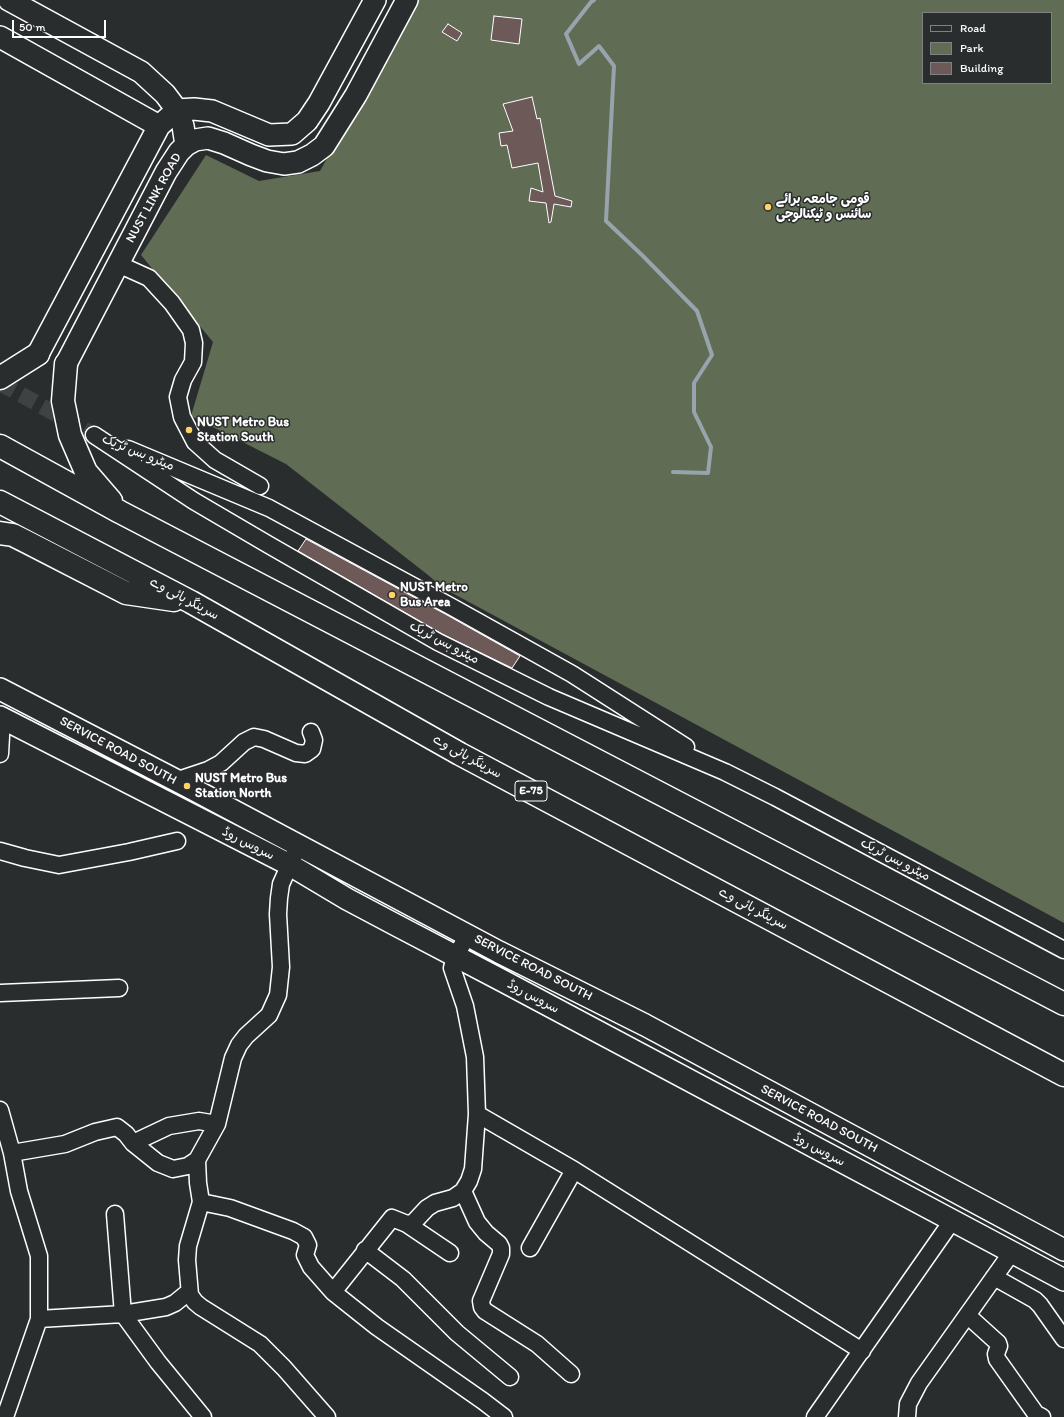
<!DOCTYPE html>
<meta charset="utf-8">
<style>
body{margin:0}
#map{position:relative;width:1064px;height:1417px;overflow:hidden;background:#2a2d2e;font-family:Itim,sans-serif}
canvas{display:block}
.legend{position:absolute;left:922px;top:12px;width:130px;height:72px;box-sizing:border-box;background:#2a2d2e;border:1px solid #7f8182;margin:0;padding:5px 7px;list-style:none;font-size:12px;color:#fff}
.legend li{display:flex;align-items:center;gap:8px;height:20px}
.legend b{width:20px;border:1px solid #7f8182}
.scale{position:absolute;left:12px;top:20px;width:94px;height:18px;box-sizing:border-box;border:2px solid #fff;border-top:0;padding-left:5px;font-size:12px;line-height:14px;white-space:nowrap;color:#fff;-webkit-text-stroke:3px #2a2d2e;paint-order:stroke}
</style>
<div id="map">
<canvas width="1064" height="1417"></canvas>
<ul class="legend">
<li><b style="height:5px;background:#2a2d2e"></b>Road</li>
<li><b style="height:11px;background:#606c53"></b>Park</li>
<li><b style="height:11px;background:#6c5958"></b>Building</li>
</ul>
<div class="scale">50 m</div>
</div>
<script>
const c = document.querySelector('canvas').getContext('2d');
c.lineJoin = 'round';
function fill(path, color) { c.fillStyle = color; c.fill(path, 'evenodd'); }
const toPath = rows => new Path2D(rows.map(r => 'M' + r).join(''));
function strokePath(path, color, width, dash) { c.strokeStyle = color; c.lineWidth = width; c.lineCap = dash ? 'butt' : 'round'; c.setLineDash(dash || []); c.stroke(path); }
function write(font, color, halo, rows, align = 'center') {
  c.font = font + ' Itim,"Playpen Sans Arabic",sans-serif'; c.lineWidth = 3; c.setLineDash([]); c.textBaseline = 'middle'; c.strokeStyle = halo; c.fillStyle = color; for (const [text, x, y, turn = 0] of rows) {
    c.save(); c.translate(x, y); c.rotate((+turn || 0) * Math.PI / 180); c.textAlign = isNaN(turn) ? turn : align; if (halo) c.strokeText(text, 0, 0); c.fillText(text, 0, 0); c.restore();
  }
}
fill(toPath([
 [415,0,1064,0,1064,923,443,588,428,575,286,464,191,416,213,342,141,255,206,155,259,181,320,171],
 [923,13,1051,13,1051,83,923,83]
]), '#606c53');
strokePath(toPath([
 [594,0,591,2,566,34,579,64,599,46,614,66,606,221,643,256,697,311,712,355,694,383,694,412,711,447,708,473,673,472]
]), '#98a4ad', 4);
const building = toPath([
 [494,16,522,19,519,44,491,40,494,16],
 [448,24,462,33,457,41,442,32,448,24],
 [532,97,537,119,540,118,555,196,572,201,571,207,554,204,551,222,549,223,546,203,529,201,531,188,543,192,538,163,512,168,507,145,501,146,499,133,513,131,503,104,532,97],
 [306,539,447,615,520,656,512,668,442,634,298,551,306,539]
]);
fill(building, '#6c5958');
strokePath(building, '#fff', 1);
strokePath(toPath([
 [0,383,94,435]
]), '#3f4243', 16, [16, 8]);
const minor = toPath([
 [118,264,149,278,172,303,191,330,194,343,193,362,183,380,178,397,182,417,195,442,215,460,260,486],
 [94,435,194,501,269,545,438,642,549,697,725,772,775,797,1064,950],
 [128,449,269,508,452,607,572,674,686,747],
 [0,754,2,718],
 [175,781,208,770,221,763,244,742,254,737,264,739,296,753,305,754,312,749,314,740,311,732],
 [0,851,25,858,59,865,129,852,177,841],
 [0,993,119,988],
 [0,1110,12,1153,19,1191,39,1256,39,1319,5,1417],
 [477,1114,574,1170,862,1351],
 [133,1143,169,1126,199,1121,217,1124],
 [12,1153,65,1144,95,1132,117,1127,126,1134,133,1143,158,1163,173,1169,188,1166,197,1160,217,1124,233,1058,239,1045,246,1036,269,1015,278,995,281,967,278,914,279,898,281,884,294,855],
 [197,1160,198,1183,201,1202,230,1208,293,1231,304,1237,308,1245,305,1255,311,1267,333,1292,377,1327,483,1401,504,1417],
 [463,1191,477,1222,486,1233,499,1244,501,1248,501,1254,481,1301,482,1307,485,1311,537,1344,571,1374],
 [201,1202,188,1246,187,1260,190,1295,195,1302,201,1307,260,1344,284,1368,327,1417],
 [115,1214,123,1314,158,1362,203,1417],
 [407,1224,450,1253],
 [530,1248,574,1170],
 [365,1250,403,1279,457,1333,510,1377],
 [994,1277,1035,1300,1040,1305,1064,1339],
 [333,1292,392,1218,407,1224,413,1223,427,1208,435,1203,453,1198,463,1191,469,1181,473,1169,477,1114,475,1057,465,1006,452,968,455,957,468,935],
 [967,1315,998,1343,999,1346,996,1354,997,1359,1036,1414,1042,1417],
 [39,1319,123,1314,166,1307,175,1303,186,1294],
 [815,1417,952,1221],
 [907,1417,908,1404,919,1383,1012,1252]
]);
const major = toPath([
 [9,0,141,72,165,94,177,110,183,126,186,145],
 [0,37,159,126],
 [38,354,159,126,177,110,194,109,212,111,269,135,292,134,307,121,319,103,375,0],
 [66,364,166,172,179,152,186,145,195,140,208,138,224,143,251,155,267,161,284,164,298,162,312,155,324,146,356,95,407,0],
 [0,689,187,786,499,952,645,1025,1064,1250],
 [0,717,290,865,347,899,396,925,503,981,1064,1280]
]);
const highway = toPath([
 [66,364,63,401,70,435,86,472,111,501],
 [0,378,38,354],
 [0,446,120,512,1064,1004],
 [0,502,191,602,460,754,1064,1075],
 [0,533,13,535,25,541,126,593,174,600]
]);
strokePath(minor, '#fff', 19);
strokePath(major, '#fff', 24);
strokePath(highway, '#fff', 25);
strokePath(minor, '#2a2d2e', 16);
strokePath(major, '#2a2d2e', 21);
strokePath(highway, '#2a2d2e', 22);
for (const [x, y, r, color] of [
 [768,207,4,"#ffd166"],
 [189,430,4,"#ffd166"],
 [392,595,4,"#ffd166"],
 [187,786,4,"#ffd166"]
]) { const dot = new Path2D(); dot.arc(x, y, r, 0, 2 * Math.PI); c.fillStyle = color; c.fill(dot); strokePath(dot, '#2a2d2e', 1.5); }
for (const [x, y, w] of [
 [531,791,32]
]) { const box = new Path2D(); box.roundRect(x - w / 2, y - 10, w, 20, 3); c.fillStyle = '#2a2d2e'; c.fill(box); strokePath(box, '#fff', 1); }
write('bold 12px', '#fff', null, [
 ["E-75",531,791]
]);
write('13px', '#fff', '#2a2d2e', [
 ["NUST LINK ROAD",154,198,-61],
 ["میٹرو بس ٹریک",138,453,22],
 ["سرینگر ہائی وے",184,599,28],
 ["میٹرو بس ٹریک",444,643,28],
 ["SERVICE ROAD SOUTH",118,751,28],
 ["سرینگر ہائی وے",467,757,29],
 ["سروس روڈ",248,844,27],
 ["میٹرو بس ٹریک",895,860,28],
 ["سرینگر ہائی وے",753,909,28],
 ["SERVICE ROAD SOUTH",533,968,27],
 ["سروس روڈ",533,997,28],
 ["SERVICE ROAD SOUTH",819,1119,28],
 ["سروس روڈ",819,1150,28]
]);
write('bold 13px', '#fff', '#2a2d2e', [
 ["قومی جامعہ برائے",776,200],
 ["سائنس و ٹیکنالوجی",776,215],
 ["NUST Metro Bus",197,423],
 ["Station South",197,438],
 ["NUST Metro",400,588],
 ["Bus Area",400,603],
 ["NUST Metro Bus",195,779],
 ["Station North",195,794]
], 'left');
</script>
